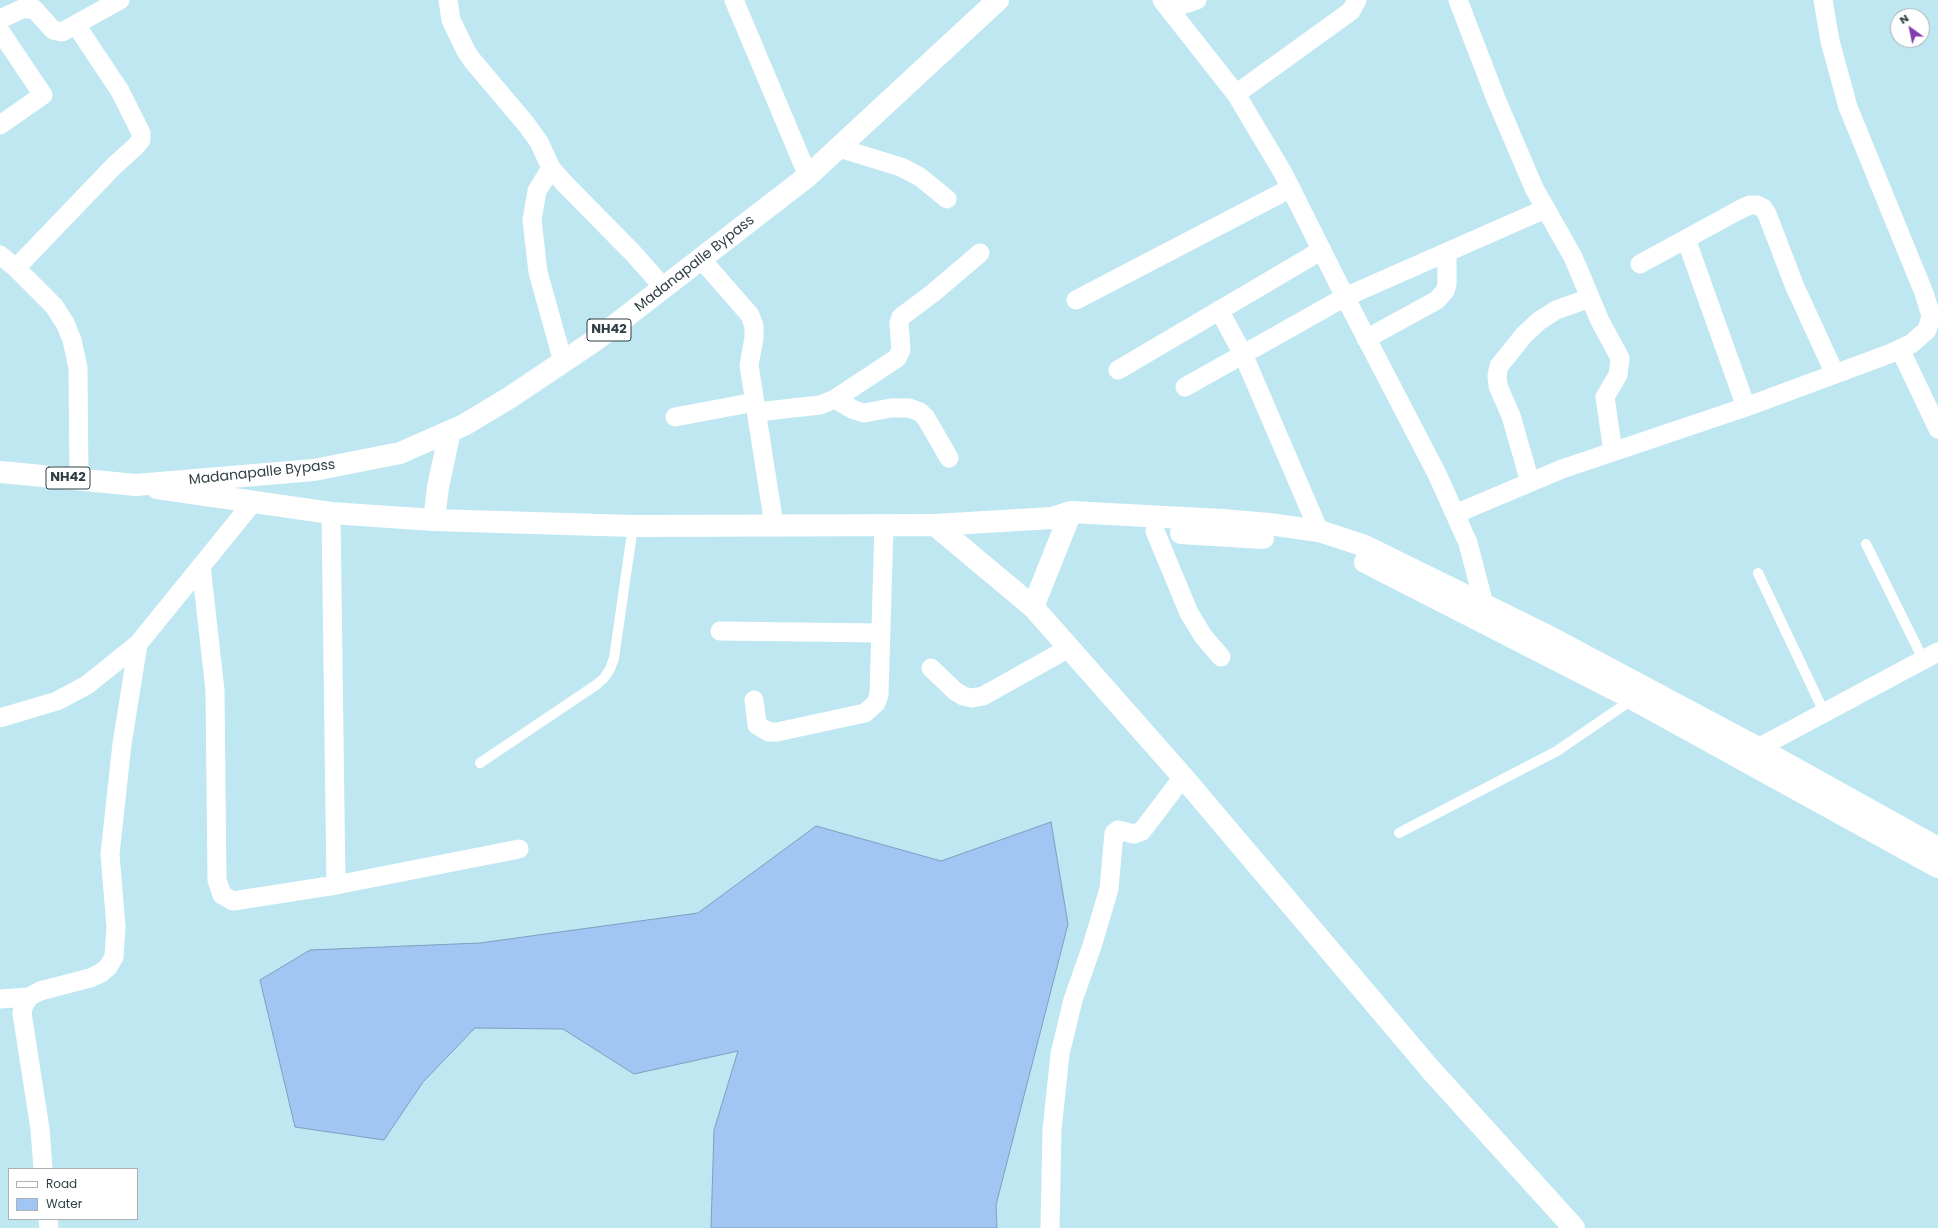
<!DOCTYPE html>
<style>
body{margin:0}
#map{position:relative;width:1938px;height:1228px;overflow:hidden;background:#bee7f2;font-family:Poppins,sans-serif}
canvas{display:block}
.legend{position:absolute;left:8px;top:1168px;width:130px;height:52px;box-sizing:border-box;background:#fff;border:1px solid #acb2b4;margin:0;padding:5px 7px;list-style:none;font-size:12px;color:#2f3f44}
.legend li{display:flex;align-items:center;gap:8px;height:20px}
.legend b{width:20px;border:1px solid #acb2b4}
.north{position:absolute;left:1890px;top:8px;width:40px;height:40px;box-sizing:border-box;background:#fff;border:1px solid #acb2b4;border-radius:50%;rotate:327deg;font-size:11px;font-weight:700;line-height:16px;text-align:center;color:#2f3f44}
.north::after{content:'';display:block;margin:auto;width:14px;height:18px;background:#823db0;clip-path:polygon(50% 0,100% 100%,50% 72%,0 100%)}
</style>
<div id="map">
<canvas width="1938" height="1228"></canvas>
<ul class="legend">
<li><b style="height:5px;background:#fff"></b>Road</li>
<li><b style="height:11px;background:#a1c6f3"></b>Water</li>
</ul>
<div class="north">N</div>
</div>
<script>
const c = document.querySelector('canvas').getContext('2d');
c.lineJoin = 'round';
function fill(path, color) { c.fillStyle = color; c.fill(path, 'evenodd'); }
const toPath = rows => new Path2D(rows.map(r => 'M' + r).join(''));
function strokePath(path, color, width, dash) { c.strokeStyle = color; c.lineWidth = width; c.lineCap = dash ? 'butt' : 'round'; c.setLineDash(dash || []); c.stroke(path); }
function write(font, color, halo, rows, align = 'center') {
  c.font = font + ' Poppins,sans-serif'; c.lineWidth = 3.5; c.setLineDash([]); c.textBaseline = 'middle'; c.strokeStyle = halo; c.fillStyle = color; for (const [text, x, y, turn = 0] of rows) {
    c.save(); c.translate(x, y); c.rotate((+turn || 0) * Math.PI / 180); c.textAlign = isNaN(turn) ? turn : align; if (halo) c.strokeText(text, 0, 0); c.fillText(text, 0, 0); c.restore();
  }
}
const water = toPath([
 [1051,822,1068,924,996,1205,997,1228,711,1228,714,1130,738,1051,634,1074,563,1029,475,1028,423,1082,384,1140,295,1127,260,980,310,950,480,943,698,913,816,826,941,861,1051,822]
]);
fill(water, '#a1c6f3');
strokePath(water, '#7f9ebe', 1);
strokePath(toPath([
 [1866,544,1923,659],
 [1758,573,1824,712],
 [480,763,596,685,604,678,610,669,614,658,633,526],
 [1399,833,1557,751,1633,699]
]), '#fff', 10);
strokePath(toPath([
 [448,0,451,20,466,51,472,60,526,124,539,142,551,168,564,183,633,253,664,288],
 [734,0,808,176],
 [1162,0,1236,94,1283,173,1345,297,1437,474,1468,543,1487,616],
 [1458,0,1496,99,1534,188,1573,257,1600,321,1620,358,1618,375,1605,397,1613,452],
 [1169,9,1197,0],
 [0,19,22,9,34,9,53,30,62,32,120,0],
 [0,31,43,95,0,125],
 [1236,94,1351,11,1357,0],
 [839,148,901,167,920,177,947,199],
 [551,168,537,191,532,220,538,272,563,362],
 [1686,239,1746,407],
 [0,255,16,268,54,306,65,323,72,340,78,368,79,479],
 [701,259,750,315,754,326,754,338,749,365,774,525],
 [1640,264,1739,210,1750,205,1757,205,1763,208,1767,214,1795,287,1835,374],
 [16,268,114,166,136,146,141,140,141,133,120,91,76,25],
 [1076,300,1291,188],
 [1219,310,1243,354,1319,531],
 [1366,339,1437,300,1445,291,1447,284,1447,252],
 [1900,349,1938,429],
 [1118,370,1322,250],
 [1185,387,1345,297,1545,209],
 [835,399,854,410,864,413,891,408,909,408,920,412,926,418,949,458],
 [757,412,820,405,835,399,897,358,901,350,899,323,901,317,933,293,980,253],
 [675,417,755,402],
 [1530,482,1511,416,1498,386,1497,376,1499,366,1524,335,1539,321,1556,310,1590,298],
 [331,513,336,885],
 [1455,514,1562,469,1746,407,1889,354,1911,344,1927,330,1931,316,1924,293,1848,107,1830,41,1823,0],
 [1155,531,1189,613,1203,636,1221,657],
 [201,566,215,690,217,880,222,895,233,901,336,885,519,849],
 [720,631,881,633],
 [931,668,955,691,963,696,972,698,983,696,1069,648],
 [754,700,757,725,769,732,777,732,865,713,876,703,879,695,884,525],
 [0,718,57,701,87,685,138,644,254,501],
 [1747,754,1938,652],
 [0,999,29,997],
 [43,1169,40,1129,22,1013,24,1005,29,997,40,991,90,978,101,973,108,967,114,957,116,927,110,854,122,744,138,644],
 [48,1219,49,1228],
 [1050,1228,1052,1130,1060,1054,1073,1000,1092,946,1109,889,1114,833,1118,830,1134,834,1142,831,1183,777]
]), '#fff', 19);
strokePath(toPath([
 [935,525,1052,518,1071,512,1222,520,1269,524,1319,531,1344,539,1365,546,1544,634,1758,748,1938,848],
 [1181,533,1263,538],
 [1365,562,1633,699,1938,867],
 [1033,607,1071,512]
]), '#fff', 22);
strokePath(toPath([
 [157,488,331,513,434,520,633,526,935,525,1033,607,1183,777,1431,1070,1574,1228]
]), '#fff', 22);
strokePath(toPath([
 [0,472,136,485,314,470,400,453,464,425,509,398,597,339,808,176,998,0],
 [434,520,438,487,450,431]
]), '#fff', 22);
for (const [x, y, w] of [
 [609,330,44],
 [68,478,44]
]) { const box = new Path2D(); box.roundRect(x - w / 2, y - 11, w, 22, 3); c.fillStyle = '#fff'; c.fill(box); strokePath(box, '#2f3f44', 1); }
write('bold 13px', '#2f3f44', null, [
 ["NH42",609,330],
 ["NH42",68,478]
]);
write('14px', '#2f3f44', '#fff', [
 ["Madanapalle Bypass",695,264,-38],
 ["Madanapalle Bypass",262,473,-6]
]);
</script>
